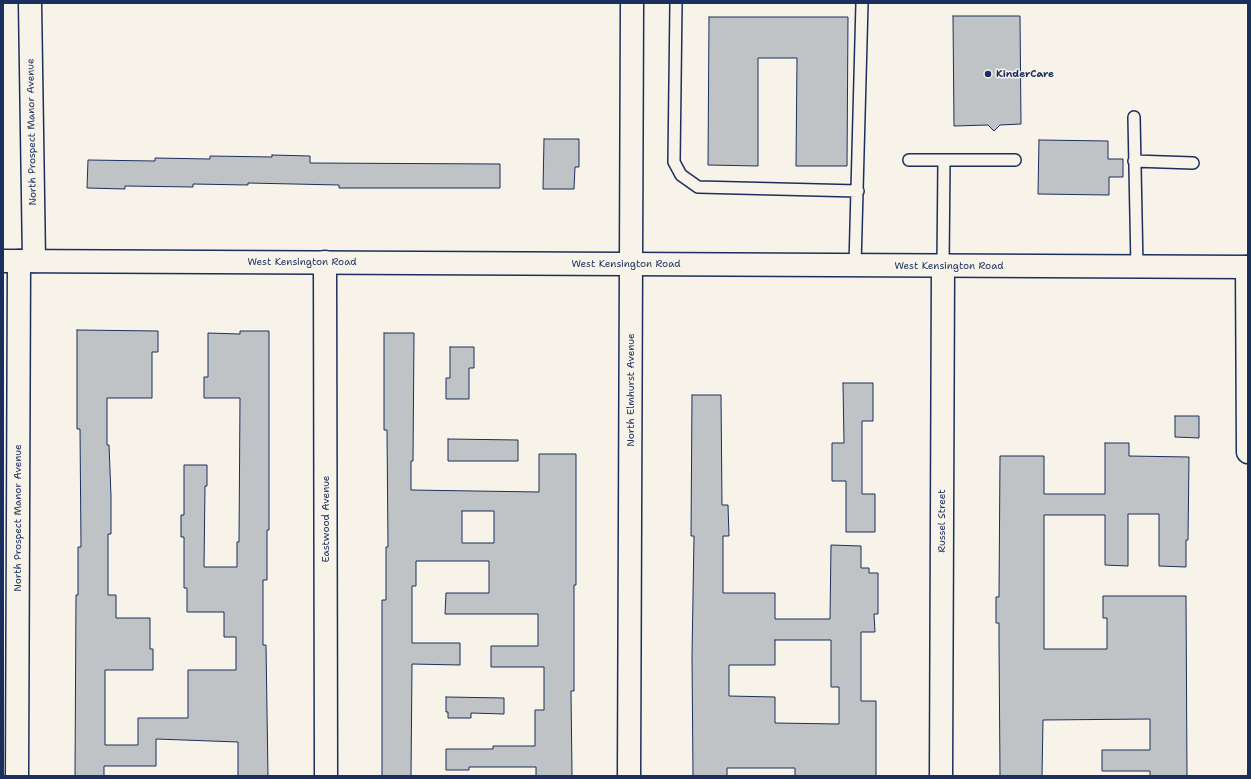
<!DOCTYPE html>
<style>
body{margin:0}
#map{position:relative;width:1251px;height:779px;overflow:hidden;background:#f7f3e8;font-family:"Shantell Sans",sans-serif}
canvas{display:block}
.frame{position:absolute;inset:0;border:4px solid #1b2f5e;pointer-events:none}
</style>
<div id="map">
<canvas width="1251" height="779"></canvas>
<div class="frame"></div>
</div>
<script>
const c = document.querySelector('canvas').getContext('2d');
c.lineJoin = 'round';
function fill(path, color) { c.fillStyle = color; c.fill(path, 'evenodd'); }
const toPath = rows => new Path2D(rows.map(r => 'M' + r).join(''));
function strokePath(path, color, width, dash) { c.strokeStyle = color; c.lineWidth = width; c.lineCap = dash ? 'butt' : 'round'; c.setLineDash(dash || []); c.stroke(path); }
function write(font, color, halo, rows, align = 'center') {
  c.font = font + ' "Shantell Sans",sans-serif'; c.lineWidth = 3; c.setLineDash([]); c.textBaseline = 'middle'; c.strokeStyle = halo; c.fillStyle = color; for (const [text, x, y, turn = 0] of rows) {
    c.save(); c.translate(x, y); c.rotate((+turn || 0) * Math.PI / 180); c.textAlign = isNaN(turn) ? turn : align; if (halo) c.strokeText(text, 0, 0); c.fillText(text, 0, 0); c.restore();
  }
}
const building = toPath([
 [953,16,1020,16,1021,124,1000,125,994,131,988,125,954,126,953,16],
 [709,17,848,17,847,166,796,166,797,58,758,58,758,166,708,165,709,17],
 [544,139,579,139,579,167,575,167,574,189,543,189,544,139],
 [1039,140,1108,141,1108,159,1123,159,1123,177,1109,177,1109,195,1038,194,1039,140],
 [272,155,310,156,310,163,500,164,500,188,339,188,339,185,248,183,248,185,193,184,193,187,125,186,125,189,87,188,88,160,155,161,155,158,210,159,210,156,272,157,272,155],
 [77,330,158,331,158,352,152,352,152,398,107,398,107,445,109,445,111,496,111,534,108,534,108,595,116,595,116,618,150,618,150,649,153,649,153,670,105,670,105,745,138,745,138,718,188,718,188,670,236,670,236,637,224,637,224,612,187,612,187,588,184,588,184,537,181,537,181,515,184,515,184,465,207,465,207,486,205,486,204,567,237,567,237,542,239,542,240,398,204,398,204,377,208,377,208,333,240,334,240,331,269,331,269,530,267,530,267,580,263,580,263,645,266,645,268,776,238,776,238,742,156,739,156,766,104,766,104,776,75,776,76,595,78,595,78,547,81,547,80,429,77,429,77,330],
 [384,333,414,333,413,461,411,461,411,490,539,492,539,454,576,454,576,585,574,585,574,691,571,691,572,776,536,776,536,767,469,767,469,770,446,770,446,749,493,749,493,746,535,746,535,710,544,710,544,667,491,667,491,646,538,646,538,614,445,614,446,593,489,593,489,561,416,561,416,586,412,586,412,643,460,643,460,665,412,664,411,776,382,776,382,600,386,600,386,547,388,547,387,430,384,430,384,333],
 [462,511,494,511,494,543,462,543,462,511],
 [450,347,474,347,474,368,469,368,469,399,446,399,446,378,450,378,450,347],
 [843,383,873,383,873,421,862,421,862,494,875,494,875,532,846,532,846,481,832,481,832,443,844,443,843,383],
 [692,395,721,395,722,505,728,505,729,536,723,536,723,593,775,593,775,619,830,619,831,545,861,546,861,568,869,568,869,573,878,573,878,614,874,614,875,632,861,632,861,701,876,701,876,776,795,776,795,768,727,768,727,776,693,776,692,656,694,536,691,536,692,395],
 [775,640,831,640,831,687,839,687,839,724,775,723,775,697,729,696,729,665,775,665,775,640],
 [1175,416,1199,416,1199,438,1175,437,1175,416],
 [448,439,518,440,518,461,448,461,448,439],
 [1105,443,1129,443,1129,456,1189,457,1188,540,1186,540,1186,567,1159,566,1159,514,1128,514,1128,566,1105,565,1105,515,1044,515,1044,649,1107,649,1107,618,1103,618,1103,596,1186,596,1187,776,1150,776,1150,771,1102,771,1102,750,1150,750,1150,719,1043,720,1042,776,1000,776,999,641,999,623,996,623,996,597,999,597,1000,456,1044,456,1044,494,1105,494,1105,443],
 [446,697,504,698,504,714,471,713,471,718,448,718,448,712,446,712,446,697]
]);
fill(building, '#c0c3c5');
strokePath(building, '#1b2f5e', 1);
const lane = toPath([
 [676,3,674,162,681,175,698,187,858,191],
 [1134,117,1137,267],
 [909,160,944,160],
 [1134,161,1193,163],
 [855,265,862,3],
 [943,266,944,160,1015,160]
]);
const street = toPath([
 [30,3,34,261],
 [325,262,326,776],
 [1247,267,1248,452],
 [17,776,19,261],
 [629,776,632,3],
 [941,776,943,266]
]);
const secondary = toPath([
 [3,261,1248,267]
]);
strokePath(lane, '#1b2f5e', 14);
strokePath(street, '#1b2f5e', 25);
strokePath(secondary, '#1b2f5e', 25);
strokePath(lane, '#f7f3e8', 11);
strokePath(street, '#f7f3e8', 22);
strokePath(secondary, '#f7f3e8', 22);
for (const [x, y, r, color] of [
 [988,74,4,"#1b2f5e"]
]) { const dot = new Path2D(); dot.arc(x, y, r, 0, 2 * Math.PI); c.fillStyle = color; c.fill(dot); strokePath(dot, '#f7f3e8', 1.5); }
write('bold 10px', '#1b2f5e', '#f7f3e8', [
 ["KinderCare",996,74]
], 'left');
write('10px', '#1b2f5e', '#f7f3e8', [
 ["North Prospect Manor Avenue",32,132,-91],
 ["West Kensington Road",302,262],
 ["West Kensington Road",626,264],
 ["West Kensington Road",949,266],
 ["North Elmhurst Avenue",631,390,-90],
 ["North Prospect Manor Avenue",18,518,-90],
 ["Eastwood Avenue",326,519,-90],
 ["Russel Street",942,521,-90]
]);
</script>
